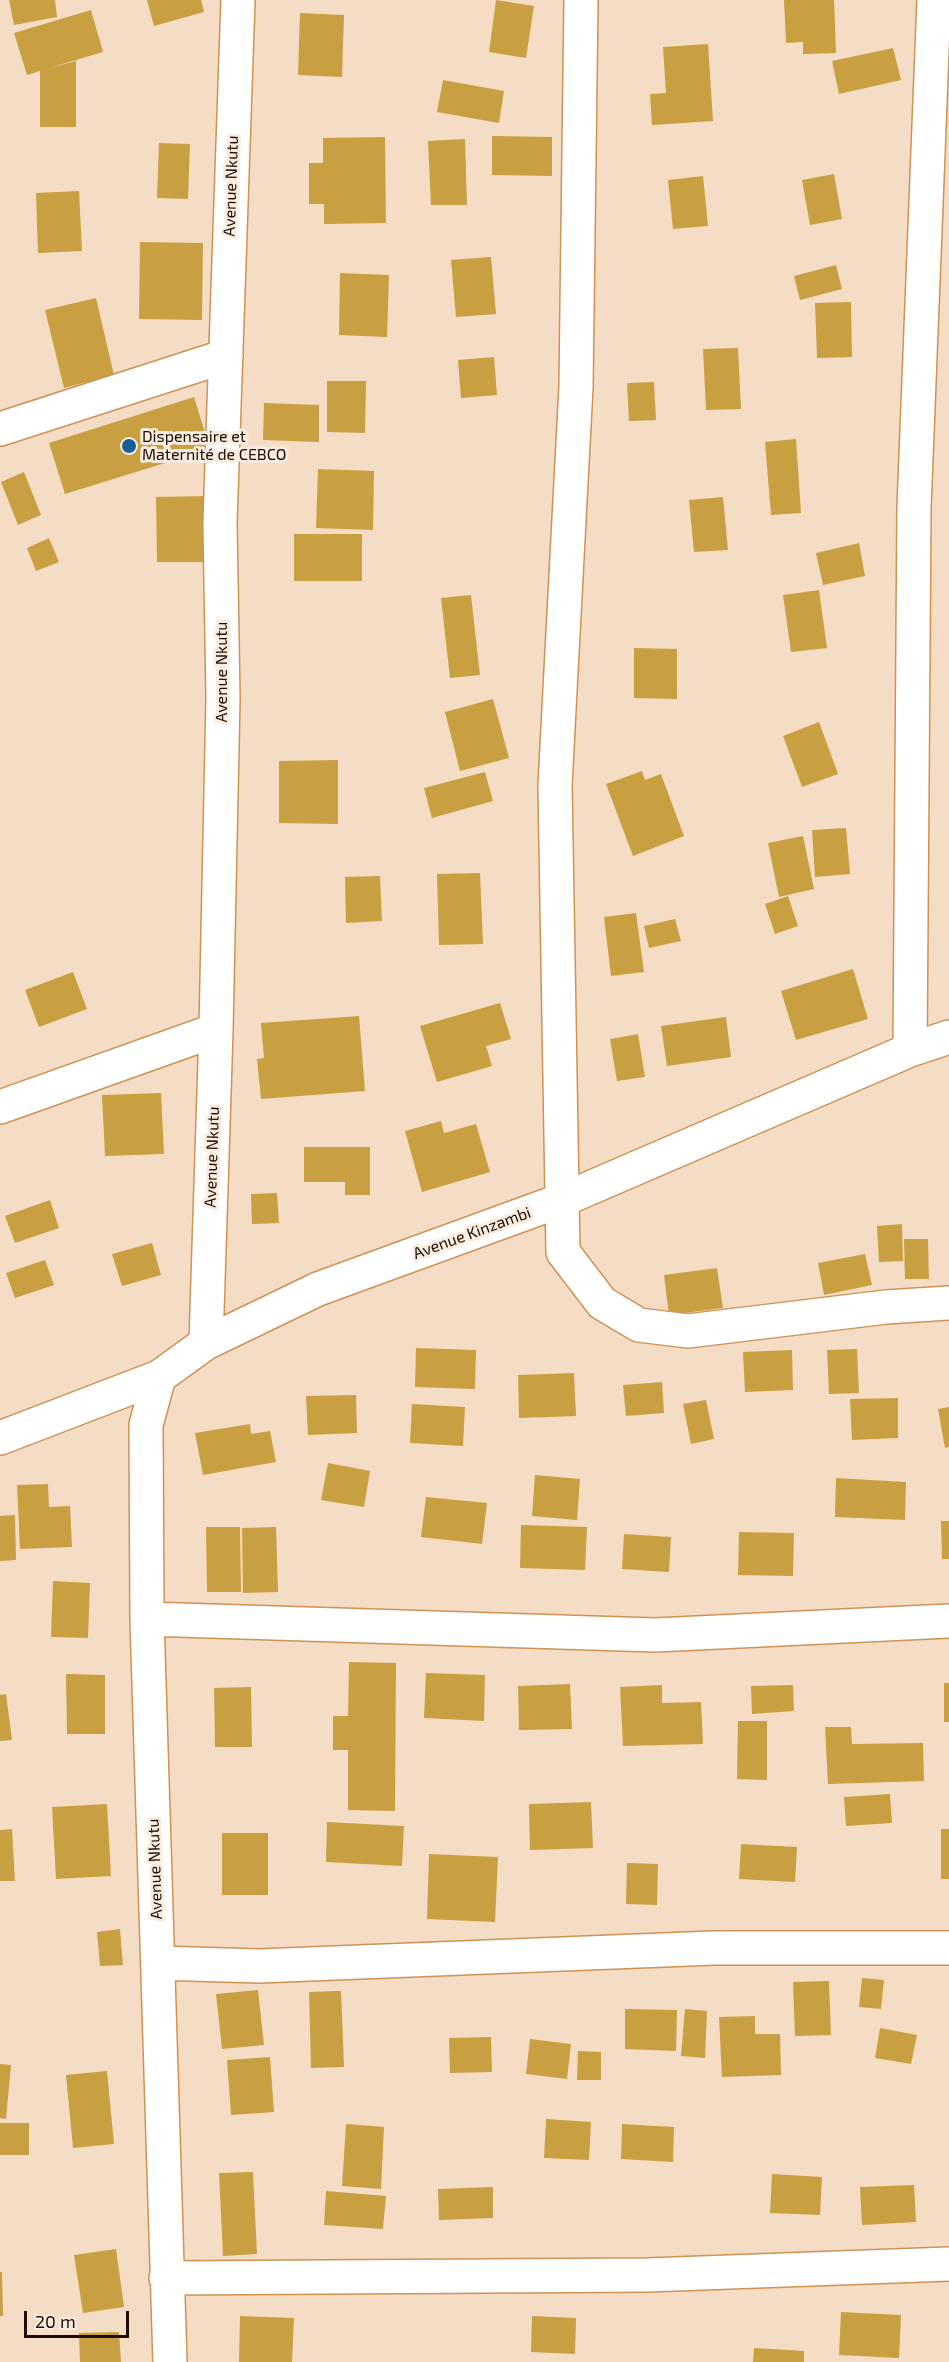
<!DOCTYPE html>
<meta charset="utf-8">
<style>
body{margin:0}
#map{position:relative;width:949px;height:2362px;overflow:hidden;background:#f5dcc4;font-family:"Exo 2",sans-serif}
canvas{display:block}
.scale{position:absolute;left:24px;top:2311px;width:105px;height:27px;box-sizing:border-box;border:3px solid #1d0c00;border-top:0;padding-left:8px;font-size:18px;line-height:21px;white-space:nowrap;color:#1d0c00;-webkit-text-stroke:4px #f9ece0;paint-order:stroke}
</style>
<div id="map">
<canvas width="949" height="2362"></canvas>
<div class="scale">20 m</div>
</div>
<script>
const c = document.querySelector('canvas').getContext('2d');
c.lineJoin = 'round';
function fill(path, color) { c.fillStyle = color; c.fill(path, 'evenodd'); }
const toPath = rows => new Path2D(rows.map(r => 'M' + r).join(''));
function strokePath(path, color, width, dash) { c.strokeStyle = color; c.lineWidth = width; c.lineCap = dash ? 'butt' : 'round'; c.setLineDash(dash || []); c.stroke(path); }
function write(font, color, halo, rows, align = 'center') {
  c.font = font + ' "Exo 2",sans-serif'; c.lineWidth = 6; c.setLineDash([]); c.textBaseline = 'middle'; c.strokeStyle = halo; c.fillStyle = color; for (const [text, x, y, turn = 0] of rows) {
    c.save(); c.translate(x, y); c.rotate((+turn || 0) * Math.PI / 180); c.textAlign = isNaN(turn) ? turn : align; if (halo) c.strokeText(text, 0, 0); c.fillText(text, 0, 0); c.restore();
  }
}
fill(toPath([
 [9,0,55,0,57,17,14,25],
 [147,0,201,0,204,12,154,26],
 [496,0,534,6,526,58,489,52],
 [784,0,834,0,836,53,803,54,803,42,786,43],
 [91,10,103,52,49,68,76,61,76,127,40,127,40,71,27,75,14,33],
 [300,13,344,15,342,77,298,75],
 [708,44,713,121,652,125,650,94,666,93,663,47],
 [893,48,901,80,839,94,832,61],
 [443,80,504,91,499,123,437,112],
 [492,136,552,137,552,176,492,175],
 [385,137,386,223,324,224,324,204,309,204,309,163,323,163,323,138],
 [465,139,467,205,431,205,428,141],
 [159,143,190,144,188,199,157,198],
 [834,174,842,219,810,225,802,180],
 [703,176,708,226,673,229,668,180],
 [79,191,82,251,38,253,36,193],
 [140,242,203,243,202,320,139,319],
 [491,257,496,314,456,317,451,260],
 [836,265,842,289,800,300,794,276],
 [340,273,389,275,387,337,339,335],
 [96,298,114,375,64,388,45,310],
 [851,302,852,357,817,358,815,303],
 [738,348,741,409,706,410,703,349],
 [494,357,497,395,461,398,458,360],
 [327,381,366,381,365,433,327,432],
 [654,382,656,420,629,421,627,383],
 [194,397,210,449,65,494,49,443],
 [264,403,319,405,319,442,263,440],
 [796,439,801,513,771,515,765,442],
 [318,469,374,471,373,530,316,528],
 [24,472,41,515,18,525,1,482],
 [208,496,208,562,157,562,156,497],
 [723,497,728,550,694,552,689,500],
 [294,534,362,534,362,581,294,581],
 [49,538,59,562,36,571,27,548],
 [859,543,865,576,823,585,816,553],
 [819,590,827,648,791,652,783,595],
 [471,595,480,675,450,678,441,598],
 [634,648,677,649,677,699,634,698],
 [493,699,509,758,460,771,445,712],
 [819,722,838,774,802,787,783,736],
 [338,760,338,824,279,823,279,761],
 [642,771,645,780,661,774,684,836,633,856,606,784],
 [485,772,493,801,432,818,424,788],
 [846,828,850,874,815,877,812,830],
 [803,836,814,889,779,897,768,843],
 [480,873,483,944,439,945,437,874],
 [380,876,382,921,346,923,345,877],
 [788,896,798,926,775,934,765,904],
 [636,913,644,972,611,976,604,917],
 [675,919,681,941,649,948,644,926],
 [853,969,868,1019,796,1040,781,991],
 [73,972,87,1009,39,1027,25,990],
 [500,1003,511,1039,486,1046,492,1066,437,1082,420,1026],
 [359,1016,365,1091,261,1099,257,1059,264,1058,261,1023],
 [726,1017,731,1057,667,1066,661,1026],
 [638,1034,645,1077,617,1081,610,1039],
 [161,1093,164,1154,105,1156,102,1095],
 [441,1121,444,1133,476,1124,490,1172,422,1192,405,1131],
 [304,1147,370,1147,370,1195,345,1195,345,1182,304,1182],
 [277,1193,279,1223,252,1224,251,1194],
 [50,1200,59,1228,15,1243,5,1216],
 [902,1224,903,1261,879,1262,877,1226],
 [904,1239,928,1239,929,1279,905,1279],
 [152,1243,161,1275,122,1286,112,1254],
 [865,1254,872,1285,824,1295,818,1263],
 [45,1260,54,1285,15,1298,6,1273],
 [717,1268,723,1308,669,1315,664,1275],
 [416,1348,476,1350,475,1389,415,1387],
 [857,1349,859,1393,829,1394,827,1350],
 [792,1350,793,1390,745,1392,743,1352],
 [574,1373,576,1416,519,1418,518,1375],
 [662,1382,664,1413,626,1416,623,1385],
 [356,1395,357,1433,308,1435,306,1396],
 [898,1398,898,1438,852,1440,850,1399],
 [706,1400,714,1439,691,1444,683,1404],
 [412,1404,465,1407,463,1446,410,1443],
 [949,1407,949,1447,945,1448,938,1409],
 [250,1424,251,1434,270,1431,276,1462,203,1475,195,1433],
 [328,1463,370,1471,364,1507,321,1500],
 [535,1475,580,1479,577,1520,532,1516],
 [836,1478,906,1482,905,1520,835,1517],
 [48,1484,49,1507,70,1506,72,1547,20,1549,17,1485],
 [426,1497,487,1503,482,1544,421,1537],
 [15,1515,16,1560,0,1561,0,1516],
 [941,1521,949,1521,949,1559,942,1559],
 [521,1525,587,1527,585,1570,520,1568],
 [206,1527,240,1527,241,1592,207,1592],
 [276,1527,278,1592,243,1593,242,1528],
 [739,1532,794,1533,793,1576,738,1575],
 [624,1534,671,1537,669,1572,622,1569],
 [53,1581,90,1583,88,1638,51,1637],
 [349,1662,396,1663,395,1811,348,1810,348,1750,333,1750,333,1716,348,1716],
 [426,1673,485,1675,484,1721,424,1718],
 [66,1674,105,1675,105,1734,67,1734],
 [944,1683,949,1683,949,1722,944,1722],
 [570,1684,572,1729,519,1730,518,1686],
 [662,1685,662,1703,701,1702,703,1744,623,1746,620,1687],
 [793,1685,794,1711,752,1714,751,1686],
 [251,1687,252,1747,215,1747,214,1688],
 [6,1694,12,1740,0,1741,0,1695],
 [738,1721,767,1721,767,1780,737,1779],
 [825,1727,851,1727,852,1744,923,1743,924,1781,828,1784],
 [890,1794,892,1823,846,1826,844,1797],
 [591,1802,593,1848,530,1850,529,1804],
 [107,1804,111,1876,56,1879,52,1807],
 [327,1822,404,1826,402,1866,326,1862],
 [12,1829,15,1881,0,1881,0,1830],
 [941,1829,949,1829,949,1879,941,1879],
 [222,1833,268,1833,268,1895,222,1895],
 [741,1844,797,1847,795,1882,739,1879],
 [429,1854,498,1857,495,1922,427,1919],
 [627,1863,658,1864,657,1905,626,1904],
 [120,1929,123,1965,100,1966,97,1932],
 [862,1978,884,1980,881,2009,859,2007],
 [829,1981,831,2035,795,2036,793,1982],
 [258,1990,264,2045,222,2049,216,1994],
 [335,1991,341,1991,344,2067,311,2068,309,1992],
 [625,2009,677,2010,676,2051,625,2049],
 [685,2009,707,2011,705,2058,681,2056],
 [755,2016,755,2034,780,2034,781,2075,722,2077,719,2017],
 [880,2028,917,2035,911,2064,875,2058],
 [491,2037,492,2072,450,2073,449,2038],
 [530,2039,571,2044,567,2079,526,2074],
 [578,2051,601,2052,601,2080,577,2080],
 [270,2057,274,2112,231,2115,227,2060],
 [0,2064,11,2065,6,2119,0,2118],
 [107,2071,114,2144,73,2148,66,2075],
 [546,2119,591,2122,589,2160,544,2158],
 [0,2123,29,2123,29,2155,0,2155],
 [346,2124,384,2127,381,2189,342,2186],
 [622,2124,674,2127,673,2162,621,2159],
 [253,2172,257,2254,223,2256,219,2173],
 [772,2174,822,2177,820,2215,770,2213],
 [914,2185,916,2222,862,2225,860,2187],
 [493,2187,493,2218,439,2220,438,2189],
 [326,2191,386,2196,383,2229,324,2225],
 [116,2249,124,2307,83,2313,74,2255],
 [0,2272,2,2272,3,2316,0,2316],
 [841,2312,901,2315,899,2358,839,2355],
 [240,2316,294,2318,292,2362,239,2362],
 [532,2316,576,2318,575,2354,531,2352],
 [119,2332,121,2362,80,2362,79,2333],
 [754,2348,804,2351,804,2362,753,2362]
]), '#c9a041');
const minor = toPath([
 [581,0,576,387,555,785,563,1252,602,1303,639,1325,688,1331,886,1307,949,1303],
 [0,429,226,356],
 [910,1050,914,508,934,0],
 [0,1107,216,1030],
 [206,1343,216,1030,223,698,220,522,238,0],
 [159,1377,146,1425,147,1619,170,2362],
 [0,1438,159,1377,206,1343,318,1289,562,1200,910,1050,949,1037],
 [147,1619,655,1635,949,1621],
 [158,1963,259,1966,714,1948,949,1948],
 [166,2278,647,2275,949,2264]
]);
strokePath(minor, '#ce9254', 36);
strokePath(minor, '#fff', 33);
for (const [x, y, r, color] of [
 [129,446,8,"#176093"]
]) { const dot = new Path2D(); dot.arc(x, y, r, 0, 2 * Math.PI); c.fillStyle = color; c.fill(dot); strokePath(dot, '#f9ece0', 2); }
write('16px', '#1d0c00', '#f9ece0', [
 ["Avenue Nkutu",231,186,-88],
 ["Avenue Nkutu",222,672,-90],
 ["Avenue Nkutu",212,1157,-88],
 ["Avenue Kinzambi",472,1233,-20],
 ["Avenue Nkutu",155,1869,-92]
]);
write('16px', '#1d0c00', '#f9ece0', [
 ["Dispensaire et",142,437],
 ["Maternité de CEBCO",142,455]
], 'left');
</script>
